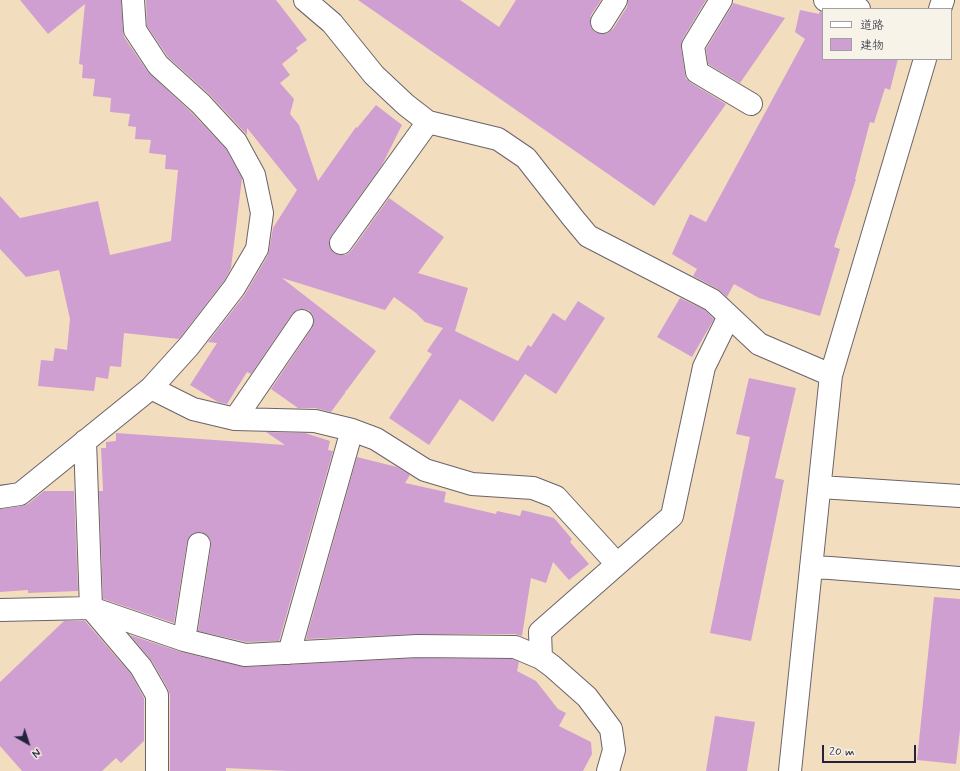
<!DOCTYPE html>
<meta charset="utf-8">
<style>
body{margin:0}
#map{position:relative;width:960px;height:771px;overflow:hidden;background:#f3ddbf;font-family:Mynerve,"Klee One",sans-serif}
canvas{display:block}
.legend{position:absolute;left:822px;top:8px;width:130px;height:52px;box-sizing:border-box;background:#f7f3e8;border:1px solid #a29fa3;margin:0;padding:5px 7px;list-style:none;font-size:12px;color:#22223b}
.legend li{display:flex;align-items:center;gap:8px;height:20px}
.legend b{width:20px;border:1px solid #a29fa3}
.north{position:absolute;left:8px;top:723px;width:40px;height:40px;-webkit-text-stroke:3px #f7f3e8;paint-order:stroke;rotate:141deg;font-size:11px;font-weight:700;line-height:16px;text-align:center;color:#22223b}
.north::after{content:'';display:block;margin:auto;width:14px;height:18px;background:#22223b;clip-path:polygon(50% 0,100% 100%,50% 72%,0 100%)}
.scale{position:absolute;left:822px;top:745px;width:94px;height:18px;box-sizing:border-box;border:2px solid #22223b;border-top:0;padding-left:5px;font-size:12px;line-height:14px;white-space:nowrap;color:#22223b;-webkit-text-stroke:3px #f7f3e8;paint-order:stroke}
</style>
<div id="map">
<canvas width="960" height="771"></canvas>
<ul class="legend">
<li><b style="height:5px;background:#fff"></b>道路</li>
<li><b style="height:11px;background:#cf9fd1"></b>建物</li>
</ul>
<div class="north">N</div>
<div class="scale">20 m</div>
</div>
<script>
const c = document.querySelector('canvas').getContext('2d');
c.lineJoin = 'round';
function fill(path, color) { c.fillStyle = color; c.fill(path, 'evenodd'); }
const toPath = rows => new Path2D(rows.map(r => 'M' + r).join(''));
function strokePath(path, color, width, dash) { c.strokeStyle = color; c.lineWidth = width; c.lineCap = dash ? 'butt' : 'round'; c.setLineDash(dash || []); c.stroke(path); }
fill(toPath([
 [20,0,121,0,123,31,124,37,148,72,192,113,226,149,242,178,231,268,224,281,179,339,124,333,121,367,110,366,108,379,96,377,94,391,38,386,41,360,53,361,55,348,67,350,70,319,59,270,26,277,0,249,0,196,20,218,98,201,110,255,171,241,178,170,165,169,166,155,149,153,151,140,135,139,136,127,128,126,130,114,110,112,111,98,93,96,95,79,82,78,83,65,79,64,85,4,48,34],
 [146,0,276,0,307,40,296,48,298,51,282,64,290,75,280,83,294,99,290,114,299,125,318,181,356,127,357,128,376,105,402,125,382,165,331,236,329,242,330,248,334,253,340,255,346,255,351,251,389,198,444,237,418,273,468,288,455,331,518,361,528,345,531,347,553,313,565,321,578,301,605,318,556,394,525,374,493,422,460,399,429,445,389,418,432,354,427,351,443,328,425,322,416,313,394,297,385,310,282,278,376,351,347,390,346,390,345,393,331,412,315,408,298,408,271,389,312,328,314,322,313,315,309,310,303,309,297,310,292,314,251,374,247,372,227,404,218,402,190,385,217,343,208,342,244,296,268,255,269,251,273,228,297,190,247,128,247,135,210,95,168,57,147,26],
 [358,0,460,0,499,27,516,0,601,0,591,15,590,22,591,27,595,32,602,34,608,33,613,29,627,7,628,0,706,0,682,40,681,48,685,74,686,79,691,83,726,104,654,206],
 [733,3,785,18,740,83,708,64,706,49,732,6],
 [800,10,819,14,820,11,823,12,823,59,898,59,890,90,885,88,874,123,870,122,855,179,856,179,834,247,840,249,820,316,759,298,734,284,727,297,718,289,693,276,697,269,672,254,690,214,706,222,805,39,795,32],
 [680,298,705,310,714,319,692,357,657,337],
 [749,378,796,388,775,478,784,480,751,641,710,633,750,437,736,434],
 [266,432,305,433,330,441,328,450,333,451,279,641,246,642,198,631,211,546,210,539,207,535,201,532,194,533,190,536,187,542,174,623,103,599,99,491,103,491,103,489,101,448,106,448,106,442,116,441,116,433,285,445],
 [357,457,397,467,410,475,405,483,446,492,444,502,496,514,497,511,520,516,522,510,554,518,572,539,570,542,589,564,569,580,553,562,546,583,531,578,522,636,515,634,417,634,306,639],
 [44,491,74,491,78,591,28,593,28,590,0,592,0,509,22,506,28,504],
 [934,597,960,599,960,730,956,764,917,760],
 [64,621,85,621,131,674,144,698,144,741,121,763,116,758,102,771,22,771,0,746,0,682],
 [130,635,181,652,245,667,417,658,512,659,519,662,517,671,536,681,558,709,566,713,559,726,591,742,592,754,583,771,289,771,226,768,226,771,170,771,170,695,168,689,152,661],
 [715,716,755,722,747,771,706,771]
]), '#cf9fd1');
const minor = toPath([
 [305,0,332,23,374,75,406,105,428,122,498,139,526,158,573,218,588,236,712,300,759,344,831,375],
 [721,0,693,46,697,72,751,104],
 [825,0,859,9],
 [940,9,943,0],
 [602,22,616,0],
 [341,243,428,122],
 [151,388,193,409,235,419,315,421,352,430,376,439,425,470,472,484,533,488,556,497,617,564],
 [235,419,302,321],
 [85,441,91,608,141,667,157,695,157,771],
 [820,487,960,496],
 [0,497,20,494,151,388,189,346,234,288,257,249,262,213,254,175,236,142,201,104,158,65,135,30,133,0],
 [811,567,830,568,960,578],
 [0,610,91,608,184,640,245,655,417,646,515,647,541,658,552,666,587,697,611,729,614,750,608,771],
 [184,640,199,544],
 [289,653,352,430],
 [541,658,540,632,672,516,704,367,729,316],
 [790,771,831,375,925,59]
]);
strokePath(minor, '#6b6369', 24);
strokePath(minor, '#fff', 22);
</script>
